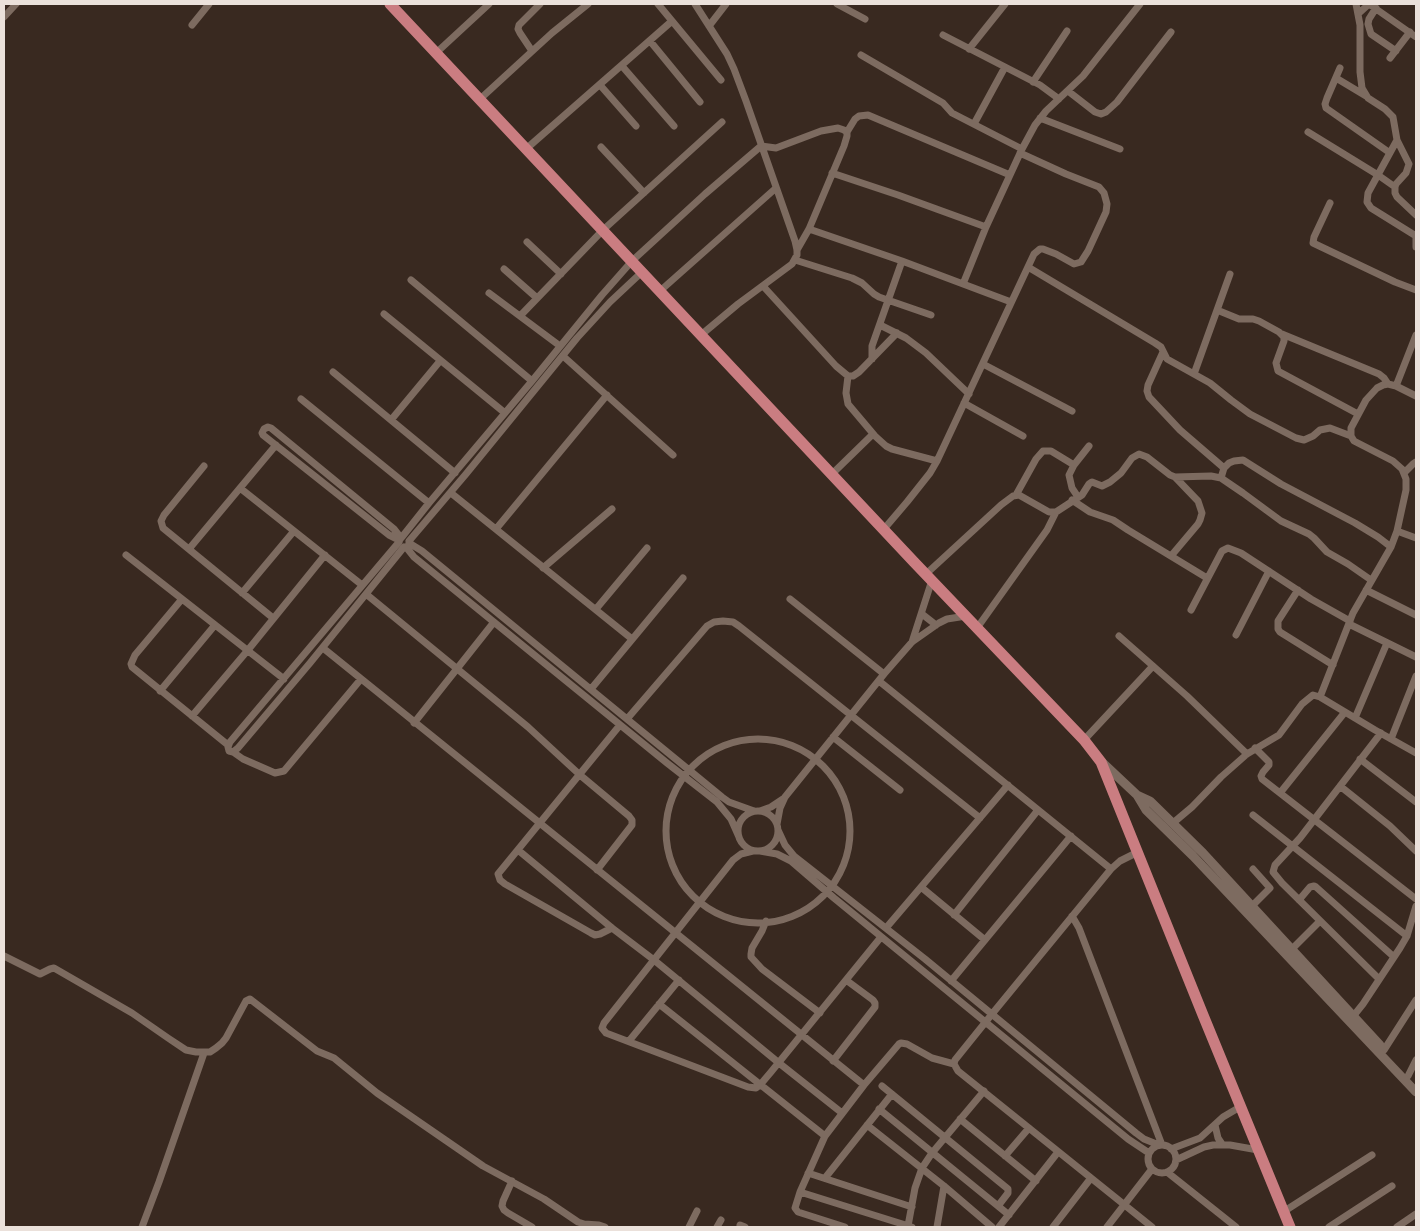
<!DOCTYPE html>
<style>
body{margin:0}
#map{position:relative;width:1420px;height:1231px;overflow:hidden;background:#392920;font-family:"Archivo Narrow",sans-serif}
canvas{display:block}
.frame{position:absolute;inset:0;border:5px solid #ebe1db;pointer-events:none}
</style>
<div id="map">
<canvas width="1420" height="1231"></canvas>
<div class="frame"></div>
</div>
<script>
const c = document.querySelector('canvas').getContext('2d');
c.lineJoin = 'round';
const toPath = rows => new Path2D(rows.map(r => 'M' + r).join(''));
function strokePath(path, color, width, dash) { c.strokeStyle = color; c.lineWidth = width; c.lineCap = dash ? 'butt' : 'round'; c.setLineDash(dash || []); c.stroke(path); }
strokePath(toPath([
 [658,4,721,80],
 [695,4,727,54,734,69,746,101,795,241,797,250,797,255,792,264,738,304,701,335],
 [837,4,865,19],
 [1356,4,1360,25,1360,72,1362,88,1368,98,1385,109,1393,117,1397,140,1409,164,1406,173,1396,184,1395,187,1395,193,1397,197,1416,215],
 [1376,8,1369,19,1368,24,1371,34,1396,51],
 [1358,14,1369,4,1416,37],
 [4,17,16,4],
 [192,25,209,4],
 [709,26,726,4],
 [943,35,1040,85,1059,99],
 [650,41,700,102],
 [969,49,1005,4],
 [532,51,520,33,518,29,519,25,540,4],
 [436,53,489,4],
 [861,55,943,103,952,113,1022,149],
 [1390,58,1410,32],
 [622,66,674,126],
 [1340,68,1327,98,1325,104,1326,108,1390,153],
 [1336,78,1366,96],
 [1033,82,1067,31],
 [600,85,636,126],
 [1068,91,1095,112,1101,114,1106,112,1117,102,1171,32],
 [479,100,552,33,588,4],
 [1040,118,1120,149],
 [974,124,1005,67],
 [847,132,855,119,859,116,868,115,1010,175],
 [1308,132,1378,175,1395,187],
 [1397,140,1368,193,1367,202,1371,208,1416,236],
 [601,147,644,193],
 [526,149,672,21],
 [832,173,898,195,986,227],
 [1330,203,1314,237,1313,243,1395,282,1416,290],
 [809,229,902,261,1011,302],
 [1416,237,1416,247],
 [527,242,561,274],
 [795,260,852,278,862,283,874,294,879,297,931,315],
 [1028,267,1155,343,1161,347,1167,359,1210,383,1231,400,1250,414,1296,438,1304,440,1313,436,1320,430,1330,428,1351,436],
 [504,269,537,298],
 [411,280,532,381],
 [963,284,986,227,1022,149,1035,125,1046,111,1083,76,1140,4],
 [763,286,836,366,848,376,853,376,859,372,897,333],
 [660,291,776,188],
 [489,293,560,346],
 [1217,310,1239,319,1253,319,1259,321,1279,332,1284,337,1284,341,1276,363,1278,371,1358,414],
 [384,314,505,413],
 [520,316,603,230,722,122],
 [880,325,906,338,926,353,969,394],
 [1282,334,1379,374,1384,378,1388,384],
 [1163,352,1148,385,1147,391,1149,397,1180,430,1224,468],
 [563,356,673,455],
 [872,359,872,346,902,261],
 [983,364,1072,411],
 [333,372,455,473],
 [1194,374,1230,274],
 [848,376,846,393,848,404,875,436,886,446,892,449,937,461],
 [1396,386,1416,335],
 [301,399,429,503],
 [964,403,1023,436],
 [391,420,440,361],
 [204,466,164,515,161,521,163,528,273,618],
 [1404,473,1413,464,1416,462],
 [832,474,873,434],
 [1221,478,1224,468,1229,463,1234,461,1243,460,1281,484,1355,523,1378,537,1391,547],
 [240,488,362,585],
 [451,493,632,639],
 [1016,495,1036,459,1043,451,1051,451,1074,465],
 [1078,497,1072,488,1069,475,1074,465,1089,446],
 [1072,500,1090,512,1113,520,1128,530,1207,578],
 [496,529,607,395],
 [884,529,907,502,930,473,937,461,1034,254,1040,249,1043,249,1056,254,1074,264,1081,262,1088,251,1106,212,1107,204,1104,193,1099,187,1066,174,1020,153],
 [1397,531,1416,538],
 [402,537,429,503,532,381,602,295,632,261,705,194,761,146,776,148,821,131,838,128,844,130,847,132,847,136,844,146,809,229,797,250],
 [399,541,401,538,394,529,271,428,268,427,264,429,262,433,263,435,389,535,399,540],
 [409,541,466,474,577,338,610,302,642,272],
 [399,542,230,742,228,747,229,751,233,752,238,748,310,663,404,547],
 [409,543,422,551,722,797,729,802,754,811],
 [406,547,414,557,667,763,717,802,731,819,739,837],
 [189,549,276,445],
 [126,555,284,679],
 [1171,556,1198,524,1200,520,1202,513,1198,501,1175,477],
 [543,568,612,509],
 [926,574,1001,505,1013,496,1019,495,1049,512,1056,512,1082,495,1089,484,1092,482,1102,486,1110,482,1121,473,1132,458,1139,454,1147,457,1170,475,1175,477,1211,476,1221,478,1243,493,1281,521,1309,534,1314,538,1327,552,1348,564,1371,580],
 [1298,590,1278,621,1278,629,1280,632,1333,665],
 [1366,590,1416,615],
 [242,593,294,531],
 [366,594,528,727,580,775,629,816,632,820,632,825,597,870],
 [182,599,135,655,131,664,132,667,228,745],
 [790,599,884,674],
 [596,609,647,548],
 [1191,610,1222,551,1228,548,1241,553,1311,599,1350,621],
 [922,614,936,625],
 [1349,624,1416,657],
 [977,628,1047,530,1056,512],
 [1236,635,1269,571],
 [1119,636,1187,696,1247,754],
 [912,642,932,580],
 [323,648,864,1085],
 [879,681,1111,869],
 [591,689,683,578],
 [160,691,215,625],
 [1320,697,1353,613,1391,547,1397,531,1406,490,1406,479,1402,469,1393,461,1354,441,1351,436,1351,428,1366,400,1377,388,1383,385,1388,384,1396,386,1416,396],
 [192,716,248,650,325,555],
 [1355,718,1387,643],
 [627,719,707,626,714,622,723,621,733,622,739,626,980,818],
 [414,723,494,622],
 [833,737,900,790],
 '666 831a92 92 0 1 1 184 0a92 92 0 1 1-184 0Z',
 [1391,739,1416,676],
 [1084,740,1153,666],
 [1255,748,1269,762,1269,765,1263,772,1261,776,1262,779,1416,899],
 [233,752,243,759,275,773,284,771,361,679],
 [1360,759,1416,802],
 [1340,786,1390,826,1416,851],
 [1280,793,1345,712],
 '738 831a20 20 0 1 1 40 0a20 20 0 1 1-40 0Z',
 [760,811,771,807,783,799],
 [1253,815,1407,936],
 [1173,823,1192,807,1221,777,1247,754,1279,735,1302,704,1313,695,1320,697,1375,730,1416,753],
 [777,824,780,808,785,797,884,674,912,642,939,623,947,619,966,616],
 [778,830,785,845,794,856,925,959,1136,1133,1144,1139,1159,1145],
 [518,850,612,928,654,960,779,1063,842,1113],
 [753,851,741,854,733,860,604,1023,602,1028,606,1033,748,1087,756,1088,760,1085,771,1072,881,937],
 [760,851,777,854,791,861,834,898,1128,1139,1149,1153],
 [1138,852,1120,861,1111,869,992,1014,955,1060,954,1064,958,1071,1152,1227],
 [921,887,985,940],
 [1299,900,1310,887,1314,886,1316,887,1394,957],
 [1252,906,1270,888,1253,869],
 [954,915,1038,810],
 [1072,916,1079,928,1162,1145],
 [766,921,762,931,752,948,751,954,751,957,762,969,820,1013],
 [612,928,600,934,595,935,591,933,505,884,500,880,498,874,620,725],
 [886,928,1008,785],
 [1292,949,1320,921],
 [4,956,40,974,50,969,54,968,132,1013,168,1038,186,1050,196,1052,210,1052,216,1048,222,1043,226,1038,246,1001,250,999,317,1051,334,1058,377,1093,483,1166,544,1199,578,1222,584,1224,599,1225,605,1227],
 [1379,979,1282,883,1273,872,1275,865,1300,838,1381,733],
 [951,981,1071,836],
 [659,1004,825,1136],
 [1351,1019,1363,1004,1400,948,1407,936,1416,906],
 [629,1041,679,980],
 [1384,1050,1416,1000],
 [833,1061,875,1007,875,1003,873,1000,846,980],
 [1408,1076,1416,1060],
 [882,1086,1008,1189,1008,1193,998,1206],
 [879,1109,1009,1215],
 [960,1119,1036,1181],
 [867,1125,944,1186,992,1227],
 [1215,1125,1218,1138,1222,1144],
 '1148 1159a14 14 0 1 1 28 0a14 14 0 1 1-28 0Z',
 [1171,1149,1200,1138,1223,1117,1240,1107],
 [1005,1156,1029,1128],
 [1176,1160,1204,1147,1213,1145,1230,1145,1258,1150],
 [1167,1172,1236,1227],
 [808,1173,912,1207],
 [825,1178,892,1094],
 [512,1181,503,1201,502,1206,504,1210,508,1213,532,1227],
 [800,1192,912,1227],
 [1283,1212,1372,1155],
 [740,1225,745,1227],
 [908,1226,915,1188,922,1168,932,1153,984,1091],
 [142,1227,159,1182,204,1053],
 [689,1227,697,1211],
 [717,1227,721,1220],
 [845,1227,798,1212,795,1208,800,1192,825,1136,864,1085,899,1044,901,1043,907,1044,932,1058,954,1064],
 [937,1227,944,1186],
 [999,1227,1058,1152],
 [1053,1227,1091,1178],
 [1107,1227,1152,1169],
 [1329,1227,1392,1186],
 [1397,1227,1416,1214]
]), '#7d6b60', 7);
strokePath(toPath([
 [1103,763,1137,795,1146,810,1193,856,1416,1092],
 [1137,795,1150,801,1203,853,1380,1045]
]), '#7d6b60', 9);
strokePath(toPath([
 [390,4,914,562,1084,740,1101,762,1203,1015,1290,1227]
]), '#ca7d81', 11);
</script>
